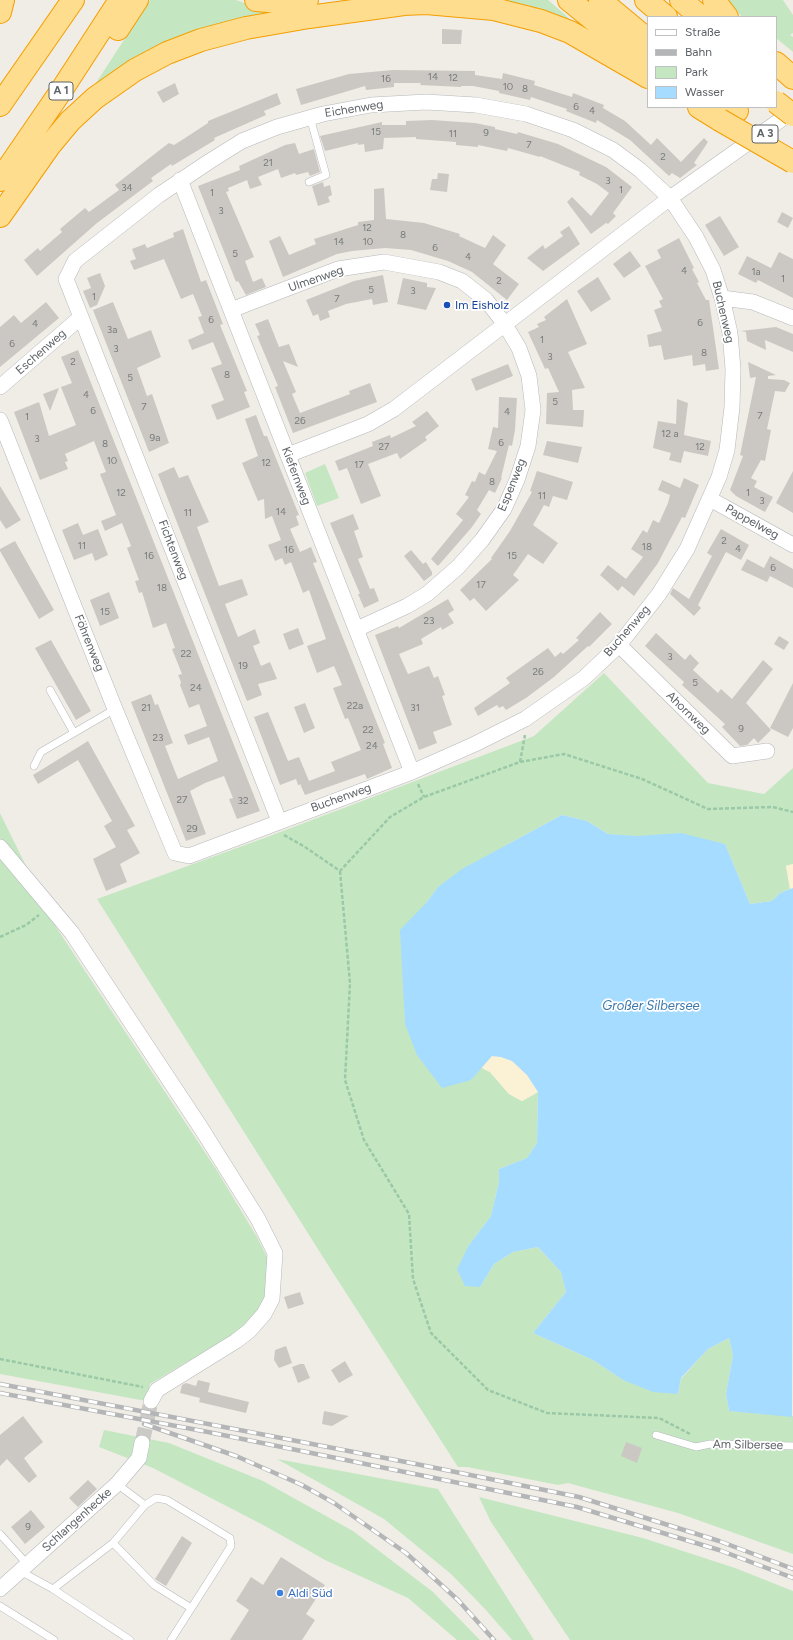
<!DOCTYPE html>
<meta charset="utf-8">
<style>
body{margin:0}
#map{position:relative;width:793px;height:1640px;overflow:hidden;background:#f0ede6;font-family:Figtree,sans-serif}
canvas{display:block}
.legend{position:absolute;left:647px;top:16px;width:130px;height:92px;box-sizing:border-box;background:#fff;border:1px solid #bec0c2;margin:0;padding:5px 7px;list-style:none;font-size:12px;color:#5d6266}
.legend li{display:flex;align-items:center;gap:8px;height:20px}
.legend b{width:20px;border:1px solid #bec0c2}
</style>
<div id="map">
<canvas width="793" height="1640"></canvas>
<ul class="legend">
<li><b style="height:5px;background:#fff"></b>Straße</li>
<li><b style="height:5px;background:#b4b5b6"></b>Bahn</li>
<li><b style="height:11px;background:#c4e7c2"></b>Park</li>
<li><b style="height:11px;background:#a6dcff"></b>Wasser</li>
</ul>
</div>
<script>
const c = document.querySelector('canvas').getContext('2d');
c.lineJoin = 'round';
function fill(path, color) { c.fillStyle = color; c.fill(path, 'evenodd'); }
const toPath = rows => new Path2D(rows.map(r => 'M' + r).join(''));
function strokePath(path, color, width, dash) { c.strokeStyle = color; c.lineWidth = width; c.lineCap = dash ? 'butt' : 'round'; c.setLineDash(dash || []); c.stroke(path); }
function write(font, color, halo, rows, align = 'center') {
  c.font = font + ' Figtree,sans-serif'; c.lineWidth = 3.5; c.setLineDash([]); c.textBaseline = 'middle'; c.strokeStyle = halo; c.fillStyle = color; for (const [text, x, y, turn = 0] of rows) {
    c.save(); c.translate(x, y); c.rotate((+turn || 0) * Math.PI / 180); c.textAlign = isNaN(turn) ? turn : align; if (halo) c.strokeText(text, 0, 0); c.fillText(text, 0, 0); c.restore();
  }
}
fill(toPath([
 [150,0,236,0,250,5,306,6,344,0,384,0,285,15,92,89],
 [496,0,548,0,569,18,568,20],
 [727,0,783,0,793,15,793,33,790,35,793,37,793,52,776,38,776,17,742,17],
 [325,464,339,498,317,506,305,473],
 [604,673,708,783,764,794,793,768,793,864,786,866,790,889,780,893,772,901,750,904,725,844,608,834,587,821,562,815,512,842,438,887,426,903,403,968,405,1024,471,1080,480,1067,490,1072,509,1094,522,1101,538,1092,537,1143,527,1158,499,1169,499,1182,491,1216,469,1245,480,1287,494,1264,513,1252,538,1247,561,1272,566,1292,533,1333,593,1360,623,1380,678,1394,681,1379,708,1349,729,1338,733,1355,726,1394,729,1411,793,1416,793,1554,678,1513,568,1483,558,1485,467,1467,458,1467,328,1265,97,899,267,837,534,736],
 [0,813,56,927,216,1169,257,1237,269,1261,266,1292,261,1307,237,1332,150,1384,146,1401,0,1374],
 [104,1430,169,1443,263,1481,353,1531,433,1592,480,1640,457,1640,408,1598,325,1560,265,1526,153,1468,99,1447],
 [277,1459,438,1489,534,1640,512,1640,485,1609,451,1574,384,1519],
 [479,1497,643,1538,735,1568,793,1591,793,1640,570,1640,491,1522]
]), '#c4e7c2');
fill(toPath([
 [793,864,793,888,790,889,786,866],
 [492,1056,501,1057,512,1061,527,1075,538,1092,522,1101,509,1094,490,1072,480,1067]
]), '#fbf1d5');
fill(toPath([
 [562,815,587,821,608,834,637,836,681,833,725,844,750,904,772,901,780,893,793,888,792,1417,729,1411,726,1394,733,1355,729,1338,708,1349,681,1378,678,1394,653,1392,623,1380,593,1360,533,1333,566,1292,561,1272,538,1247,513,1252,494,1264,480,1287,465,1286,457,1269,469,1245,491,1216,499,1182,499,1169,527,1158,537,1143,538,1092,527,1075,512,1061,501,1057,492,1056,471,1080,442,1088,417,1055,405,1024,400,930,426,903,438,887,462,869]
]), '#a6dcff');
fill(toPath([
 [442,29,462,30,461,44,442,44],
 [393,70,475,71,475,75,502,79,503,73,535,81,534,85,572,97,573,93,604,105,603,108,625,121,651,145,657,138,681,162,704,138,708,142,694,163,697,165,680,178,672,173,669,176,630,140,597,120,596,123,566,111,567,109,531,97,530,100,499,93,499,91,473,86,461,86,461,87,420,85,421,83,394,83,394,87,366,90,365,86,301,105,296,89,349,74],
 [175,83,179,94,163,103,157,92],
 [277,93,281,104,264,111,266,115,214,138,215,140,172,166,171,164,151,178,153,181,97,223,37,276,24,260,38,248,40,251,62,232,60,229,85,208,89,212,119,190,115,185,161,149,169,143,174,145,182,140,208,123,208,121],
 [432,120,475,123,495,127,495,129,517,134,518,132,558,144,606,167,632,187,613,213,616,216,608,224,606,223,591,234,567,202,572,197,591,216,609,193,597,184,579,175,580,172,540,156,540,157,508,148,507,151,478,145,478,147,456,145,456,142,416,139,416,137,384,138,383,149,365,152,364,144,358,145,358,143,325,151,320,136,382,122,382,125,406,125,406,121],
 [311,138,320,172,310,176,308,172,296,175,295,173,281,178,278,169,258,177,262,185,250,189,247,180,228,188,229,191,226,192,254,257,245,261,253,282,262,278,266,287,246,295,238,281,236,282,198,186,240,170,239,166,285,145,295,143,299,154,314,149],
 [438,173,449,174,447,192,430,190,432,179,437,179],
 [323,182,324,187,330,185,332,195,328,197,330,202,318,206,312,186],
 [384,188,386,219,424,223,460,234,459,236,485,248,493,235,506,245,493,264,519,284,507,300,472,272,448,261,411,250,385,248,352,251,337,254,283,277,269,241,280,236,289,255,316,244,314,239,358,225,358,222,374,220,374,189],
 [782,212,793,218,788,228,777,222],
 [720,216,739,247,724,256,705,225],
 [569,226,580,244,543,271,527,258,543,245,545,249,563,236,560,232],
 [183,229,201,282,206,280,223,324,220,325,247,391,244,392,250,407,217,420,211,405,224,400,211,368,222,364,213,342,192,350,188,340,204,333,198,317,202,316,193,294,181,299,164,259,134,270,130,261,136,259,132,249,145,244,147,248,174,237,173,233],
 [679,238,694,268,692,269,699,282,697,283,706,300,709,300,719,369,706,371,705,364,693,366,692,355,664,360,661,345,649,347,647,335,662,331,654,310,662,307,659,301,663,299,645,266,661,258,657,250],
 [630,251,641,266,624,278,613,264],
 [779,252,793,259,793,298,758,280,756,283,738,274,747,256,771,268],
 [100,273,105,286,97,305,90,308,83,291,91,288,87,278],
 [383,275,388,302,373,305,372,299,346,304,328,311,330,317,320,321,318,314,313,316,306,300,354,281],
 [598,277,611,299,591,312,577,291],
 [403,278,427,283,427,287,436,288,426,310,397,304],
 [567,299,587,344,568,352,585,388,572,390,573,410,584,410,583,427,546,424,547,393,559,392,548,368,545,369,528,332,539,327,537,324,546,320,544,317],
 [46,302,59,318,0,367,0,327,14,315,21,323],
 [113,302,128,339,151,330,161,357,137,368,147,396,152,394,169,443,149,452,93,310],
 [268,319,279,347,289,344,298,367,283,361,296,392,292,394,300,413,350,394,349,391,370,383,377,402,293,433,275,387,278,386,257,336,260,335,255,324],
 [776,327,793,334,793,352,765,340,766,350,747,341,746,332,741,331],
 [78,350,260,811,237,819,229,799,233,798,224,776,205,783,190,791,206,834,186,841,131,702,151,694,155,705,158,704,173,743,165,746,178,779,218,761,209,737,188,745,184,735,207,726,199,704,189,708,180,685,181,682,178,675,182,674,172,649,175,648,166,623,153,628,142,592,139,593,135,581,139,580,127,548,131,546,122,523,105,531,101,521,116,515,100,474,106,472,94,441,65,454,68,461,65,462,68,469,40,480,14,412,39,402,49,436,76,425,61,387,72,383,61,357],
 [748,362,776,375,768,376,768,379,784,380,790,383,785,392,775,391,767,429,771,430,765,461,761,460,751,478,757,481,754,487,773,497,765,512,736,496,730,490,743,456,740,455,756,377,750,378],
 [508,364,513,376,476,391,471,379],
 [59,388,50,411,43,394],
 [499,397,517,398,515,430,512,446,509,445,507,453,501,478,502,478,495,493,489,490,477,510,481,514,472,527,438,566,431,559,463,520,456,514,469,497,465,495,472,481,475,482,479,472,485,475,497,451,488,449,493,427,498,428],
 [677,399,688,403,684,435,711,441,708,456,684,451,681,463,669,460,671,453,653,448,658,421,676,424],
 [427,411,439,426,425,437,427,440,400,459,397,453,368,464,381,496,361,504,347,468,339,471,335,461,373,446,372,442,390,435,391,438,416,426,412,422],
 [256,415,264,436,267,436,273,451,299,515,296,516,299,525,290,529,300,552,311,547,317,562,313,563,385,743,383,744,392,768,367,779,365,774,305,795,300,784,302,784,298,785,296,779,280,785,254,717,268,712,288,761,299,757,309,781,335,771,331,762,361,750,348,718,345,719,333,688,342,685,334,666,317,673,307,646,326,639,309,590,303,593,291,562,285,565,282,558,275,561,268,545,281,540,272,516,265,519,264,499,258,501,242,463,258,456,245,419],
 [547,441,582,447,578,463,543,455],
 [174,467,179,478,188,475,209,522,197,527,219,586,242,579,248,595,225,604,238,637,255,629,260,643,253,646,261,666,270,662,277,679,258,684,262,695,247,701,158,474],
 [537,471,573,482,567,500,553,496,549,507,544,505,533,525,558,543,543,564,528,554,513,575,519,580,486,611,474,598,470,601,460,590,492,559,491,558,510,531,532,492,530,491],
 [793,471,793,513,776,503],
 [684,478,699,485,685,518,682,517,658,563,634,596,622,586,618,591,600,575,608,565,626,579,643,557,631,549,643,530,647,533,653,520,659,523,668,503,670,495,658,490,662,480,680,488],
 [0,486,21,520,6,529,0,520],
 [353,514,359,529,354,531,363,557,358,559,370,589,374,588,379,601,364,608,358,594,360,594,330,523],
 [78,523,83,535,98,529,108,555,95,561,92,553,74,560,62,530],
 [721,529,749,545,741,560,726,552,698,605,701,608,694,616,670,594,673,588,689,599,712,556,707,553],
 [15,541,54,610,39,619,0,551,0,549],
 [411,550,423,564,426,562,432,572,432,575,424,581,404,556],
 [770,556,793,569,793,588,770,576,767,582,741,570,747,559,764,568],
 [109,592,119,618,100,626,90,600],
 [448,599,454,610,448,614,454,623,442,630,441,627,421,639,423,644,399,654,408,674,429,666,434,678,438,676,445,695,442,696,452,725,433,732,437,743,419,750,375,635,398,626,399,628],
 [600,612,612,624,589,647,588,646,554,677,526,698,506,710,503,706,499,708,497,705,478,716,474,708,510,683,506,678,548,648,555,657,561,652,563,654,579,640,576,638],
 [298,628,304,644,289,650,283,634],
 [656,633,685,660,690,654,699,663,693,670,718,693,721,689,732,699,763,660,773,669,746,703,771,730,758,743,754,738,747,745,740,746,722,727,725,724,682,685,684,682,645,646],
 [779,636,789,642,784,650,774,644],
 [51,640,91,711,76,720,35,648],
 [793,683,793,728,788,737,770,728],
 [305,703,315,728,304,733,294,707],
 [88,741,135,826,127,830,140,853,120,864,127,882,106,891,93,859,116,847,104,826,112,821,78,760,38,784,33,775],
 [300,1292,304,1304,288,1309,284,1297],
 [286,1346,292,1363,279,1368,274,1360,275,1350],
 [345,1361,353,1375,339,1383,331,1370],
 [300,1364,304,1364,310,1378,298,1383,292,1367],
 [198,1380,210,1383,208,1392,249,1402,246,1413,199,1402,200,1398,180,1393,182,1385,186,1383,196,1386],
 [324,1411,349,1416,332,1426,322,1424],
 [23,1416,43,1442,24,1458,37,1476,29,1483,7,1459,0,1466,0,1435],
 [626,1442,642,1448,637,1463,621,1456],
 [88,1480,97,1489,78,1507,69,1498],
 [31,1510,45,1527,25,1544,11,1527],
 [182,1536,192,1543,166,1586,155,1579],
 [281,1557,325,1585,306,1614,315,1620,302,1640,230,1640,249,1610,236,1601,251,1577,263,1585]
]), '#cbc8c3');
strokePath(toPath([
 [142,1443,151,1401]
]), '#cbcac6', 15, [15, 8]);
const lane = toPath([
 [309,182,326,175,310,117],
 [50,690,74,733],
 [34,766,41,752,115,709],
 [656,1435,696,1447,710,1444,793,1446],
 [145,1505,156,1498,167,1500,230,1538,231,1546,171,1640],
 [0,1534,28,1565],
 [113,1543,154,1585,191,1608],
 [20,1571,53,1589,113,1543,145,1505,117,1484],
 [53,1589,130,1640],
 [0,1606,54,1640]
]);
const street = toPath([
 [180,180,412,772],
 [722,298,753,302,793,318],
 [231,310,338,269,384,262,439,272,462,281,486,300,504,323,519,348,529,376,533,410,528,446,517,480,504,509,482,540,458,567,427,594,407,606,357,629],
 [0,387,81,317],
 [0,420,115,709,175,853,189,856,412,772,475,744,525,719,584,678,619,645,659,594,687,549,719,477,727,450,732,407,733,369,730,333,722,298,713,270,696,237,670,198,640,170,613,150,573,130,526,114,476,105,426,102,371,105,323,114,277,127,242,141,210,161,159,195,75,261,66,279,279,821],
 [288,455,368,424,394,409,670,198,793,111],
 [710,499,793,545],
 [619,645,732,756,767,751],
 [0,847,72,933,201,1128,258,1219,275,1253,272,1299,264,1314,249,1331,236,1341,157,1390,151,1401],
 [0,1589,117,1484,139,1458,142,1443]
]);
const highway = toPath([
 [256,0,281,2,307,0],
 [569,0,643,60],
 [600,0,648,40],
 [646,0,666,17],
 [681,0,701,17],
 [714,0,727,17],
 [0,12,3,0],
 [118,29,137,0],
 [776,63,793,78],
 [0,105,73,0],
 [699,107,720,120],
 [732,107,737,111],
 [0,180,59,94,120,0],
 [0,216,50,145,70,121,95,98,135,70,167,53,201,40,246,28,309,17,404,4,426,3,494,9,541,21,570,32,648,77]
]);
strokePath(lane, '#b6b8bc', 8);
strokePath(street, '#b6b8bc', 16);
strokePath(highway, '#f59e00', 24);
strokePath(toPath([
 [520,762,525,735],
 [418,784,424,797],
 [284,835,305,847,340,871,390,817,424,797,520,762,564,754,642,779,708,809,773,807,793,812],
 [340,871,350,983,345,1080,364,1140,409,1214,413,1279,431,1333,488,1390,547,1413,659,1418,690,1434],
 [0,937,26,925,39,915],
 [0,1359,143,1387]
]), '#9bc8a6', 2.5, [4, 2]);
strokePath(lane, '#fff', 7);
strokePath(street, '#fff', 15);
strokePath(highway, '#fedd8e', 22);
const rail = toPath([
 [0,1384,411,1463,579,1497,719,1541,793,1569],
 [0,1393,208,1432,577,1507,719,1550,793,1578],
 [144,1424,236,1456,302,1485,334,1503,406,1553,458,1600,494,1640]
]);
strokePath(rail, '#b4b5b6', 4.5);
strokePath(rail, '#fff', 3, [9]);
const highwayBridge = toPath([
 [776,102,793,115],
 [720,120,793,162]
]);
strokePath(highwayBridge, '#f59e00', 24, []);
strokePath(highwayBridge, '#fedd8e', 22);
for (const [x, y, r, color] of [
 [447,305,4,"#1a4fb4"],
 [280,1593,4,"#3f7fe0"]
]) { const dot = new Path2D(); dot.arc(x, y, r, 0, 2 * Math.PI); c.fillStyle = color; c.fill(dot); strokePath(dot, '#fff', 1.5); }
write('10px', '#787c7d', null, [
 ["14",433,77],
 ["12",453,78],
 ["16",386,79],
 ["10",508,87],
 ["8",525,89],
 ["6",576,107],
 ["4",592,111],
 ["15",376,132],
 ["9",486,133],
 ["11",453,134],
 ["7",529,145],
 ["2",663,157],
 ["21",268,163],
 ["3",608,181],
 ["34",127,188],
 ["1",621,190],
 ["1",212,193],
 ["3",221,211],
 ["12",367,228],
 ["8",403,235],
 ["14",339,242],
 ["10",368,242],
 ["6",435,248],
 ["5",235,254],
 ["4",468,257],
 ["4",684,271],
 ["1a",756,272],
 ["1",783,279],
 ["2",499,281],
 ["5",371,290],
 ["3",413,291],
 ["1",94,297],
 ["7",337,299],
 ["6",211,320],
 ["6",700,323],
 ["4",35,324],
 ["3a",112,330],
 ["1",542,340],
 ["6",12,344],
 ["3",116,349],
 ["8",704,353],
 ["3",550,357],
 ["2",73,362],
 ["8",227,375],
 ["5",130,378],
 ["4",86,395],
 ["5",555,402],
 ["7",144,407],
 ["6",93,411],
 ["4",507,412],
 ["7",760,416],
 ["1",27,417],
 ["26",300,421],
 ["12 a",670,434],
 ["9a",155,438],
 ["3",37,439],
 ["6",501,443],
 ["8",105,444],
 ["27",384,447],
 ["12",700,447],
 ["10",112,461],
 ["12",266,463],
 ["17",359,465],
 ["8",492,482],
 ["12",121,493],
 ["1",748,493],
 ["11",542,496],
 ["3",762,501],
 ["14",281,512],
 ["11",188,513],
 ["2",724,541],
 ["11",82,546],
 ["18",647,547],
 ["4",738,549],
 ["16",289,550],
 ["16",149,556],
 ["15",512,556],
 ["6",773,568],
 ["17",481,585],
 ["18",162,588],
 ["15",105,612],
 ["23",429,621],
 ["22",186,654],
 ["3",670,657],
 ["19",243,666],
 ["26",538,672],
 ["5",695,683],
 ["24",196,688],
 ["22a",355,706],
 ["21",146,708],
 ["31",415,708],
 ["9",741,729],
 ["22",368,730],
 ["23",158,738],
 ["24",372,746],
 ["27",182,800],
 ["32",243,801],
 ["29",192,829],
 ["9",28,1527]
]);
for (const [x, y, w] of [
 [61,91,24],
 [765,134,26]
]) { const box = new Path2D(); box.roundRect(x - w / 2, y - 9, w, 18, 3); c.fillStyle = '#fff'; c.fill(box); strokePath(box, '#5d6266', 1); }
write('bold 11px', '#5d6266', null, [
 ["A 1",61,91],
 ["A 3",765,134]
]);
write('12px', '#5d6266', '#fff', [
 ["Eichenweg",354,109,-9],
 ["Ulmenweg",316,279,-19],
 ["Buchenweg",723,312,77],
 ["Eschenweg",41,352,-41],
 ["Kiefernweg",296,476,69],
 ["Espenweg",512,485,-68],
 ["Pappelweg",752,522,29],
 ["Fichtenweg",173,550,69],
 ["Buchenweg",627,631,-49],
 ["Föhrenweg",89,643,68],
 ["Ahornweg",688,713,44],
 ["Buchenweg",341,798,-20],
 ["Am Silbersee",748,1445,1],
 ["Schlangenhecke",77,1520,-42]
]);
write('12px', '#164399', '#fff', [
 ["Im Eisholz",455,305]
], 'left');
write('12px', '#366cbe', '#fff', [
 ["Aldi Süd",288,1593]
], 'left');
write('italic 13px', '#3e78aa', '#fff', [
 ["Großer Silbersee",651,1006]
]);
</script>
